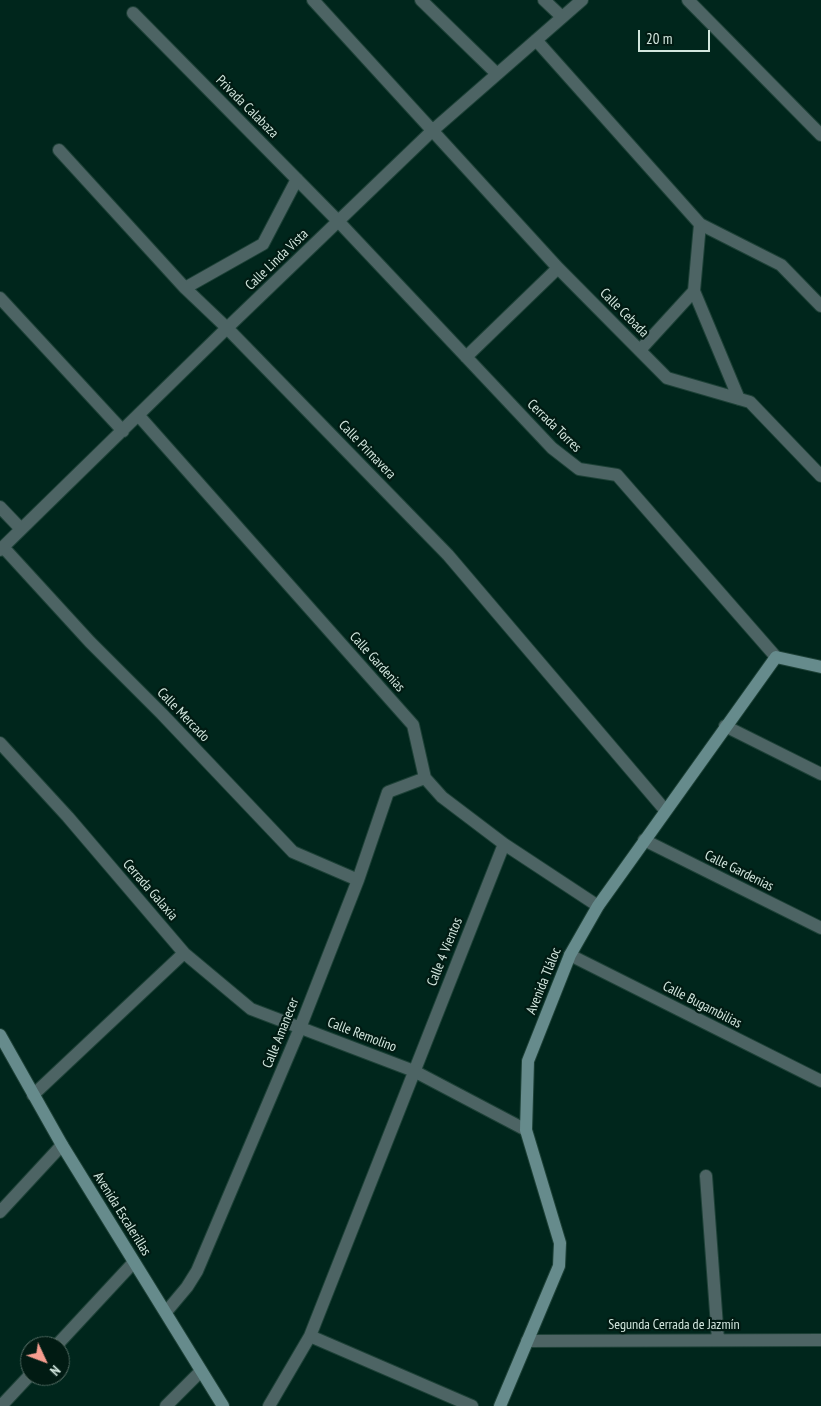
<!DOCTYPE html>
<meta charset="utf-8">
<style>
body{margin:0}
#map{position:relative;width:821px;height:1406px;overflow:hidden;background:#00261c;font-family:"PT Sans Narrow",sans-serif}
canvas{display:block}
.north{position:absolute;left:20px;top:1336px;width:50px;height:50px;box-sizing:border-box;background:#011b13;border:1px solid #556c64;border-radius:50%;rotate:133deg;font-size:14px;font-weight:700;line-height:20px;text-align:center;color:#d2e6de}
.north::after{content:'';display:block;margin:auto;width:18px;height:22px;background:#f59d8f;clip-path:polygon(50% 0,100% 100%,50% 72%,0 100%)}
.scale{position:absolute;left:638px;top:30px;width:72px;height:22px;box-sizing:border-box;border:2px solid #d2e6de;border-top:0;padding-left:6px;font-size:15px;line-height:18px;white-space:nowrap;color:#d2e6de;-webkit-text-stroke:4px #011b13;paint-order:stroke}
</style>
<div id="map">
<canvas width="821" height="1406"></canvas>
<div class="north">N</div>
<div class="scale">20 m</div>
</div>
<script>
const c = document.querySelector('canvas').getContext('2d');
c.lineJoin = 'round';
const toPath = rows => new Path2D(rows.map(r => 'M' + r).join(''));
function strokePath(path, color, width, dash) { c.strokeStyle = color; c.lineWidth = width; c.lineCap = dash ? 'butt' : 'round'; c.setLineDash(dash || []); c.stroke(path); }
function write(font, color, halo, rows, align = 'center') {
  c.font = font + ' "PT Sans Narrow",sans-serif'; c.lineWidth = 4.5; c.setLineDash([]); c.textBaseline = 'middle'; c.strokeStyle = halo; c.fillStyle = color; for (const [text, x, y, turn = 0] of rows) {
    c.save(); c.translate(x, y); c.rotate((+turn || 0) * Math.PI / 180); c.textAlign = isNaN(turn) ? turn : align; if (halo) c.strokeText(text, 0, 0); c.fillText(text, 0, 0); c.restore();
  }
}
const street = toPath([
 [313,0,558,268,667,378,750,402,821,476],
 [421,0,496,73],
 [544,0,562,17],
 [688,0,821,135],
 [133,13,338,221,552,448,579,469,617,475,776,657],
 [536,40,700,224,781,265,821,306],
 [59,150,185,288,227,328,448,555,665,810],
 [700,224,694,291,739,399],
 [185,288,263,244,297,179],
 [0,298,123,431],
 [640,350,694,291],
 [466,357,558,268],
 [139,416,413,725,425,778,442,797,504,844,598,906],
 [0,507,21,529],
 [3,547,90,642,162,714,293,852,358,880],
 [0,550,227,328,432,131,582,0],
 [725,726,821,774],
 [0,743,68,817,184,953,251,1009,414,1071,526,1130],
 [644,840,821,928],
 [570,955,821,1081],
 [33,1095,184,953],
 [706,1176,718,1340],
 [0,1212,62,1145],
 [166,1312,187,1287,197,1271,300,1028,358,880,388,792,425,778],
 [310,1336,472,1406],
 [527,1341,821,1340],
 [56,1346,134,1262],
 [1,1406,30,1375],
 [166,1406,201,1371],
 [269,1406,310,1336,504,844]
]);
const secondary = toPath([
 [0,1035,62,1145,223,1406],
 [500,1406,559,1266,560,1243,526,1130,528,1061,570,955,598,906,776,657,821,667]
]);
strokePath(street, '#1d4137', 14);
strokePath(secondary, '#1d4137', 14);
strokePath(street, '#4d6464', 12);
strokePath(secondary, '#668b8c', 12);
write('14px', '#d2e6de', '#011b13', [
 ["Privada Calabaza",247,107,45],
 ["Calle Linda Vista",277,260,-44],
 ["Calle Cebada",624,313,45],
 ["Cerrada Torres",554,426,44],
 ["Calle Primavera",367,450,46],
 ["Calle Gardenias",377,662,48],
 ["Calle Mercado",183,715,46],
 ["Calle Gardenias",739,871,26],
 ["Cerrada Galaxia",150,890,49],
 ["Calle 4 Vientos",445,952,-68],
 ["Avenida Tláloc",544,981,-68],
 ["Calle Bugambilias",702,1005,27],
 ["Calle Amanecer",281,1033,-68],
 ["Calle Remolino",362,1035,21],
 ["Avenida Escalerillas",122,1214,58],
 ["Segunda Cerrada de Jazmín",674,1325]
]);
</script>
